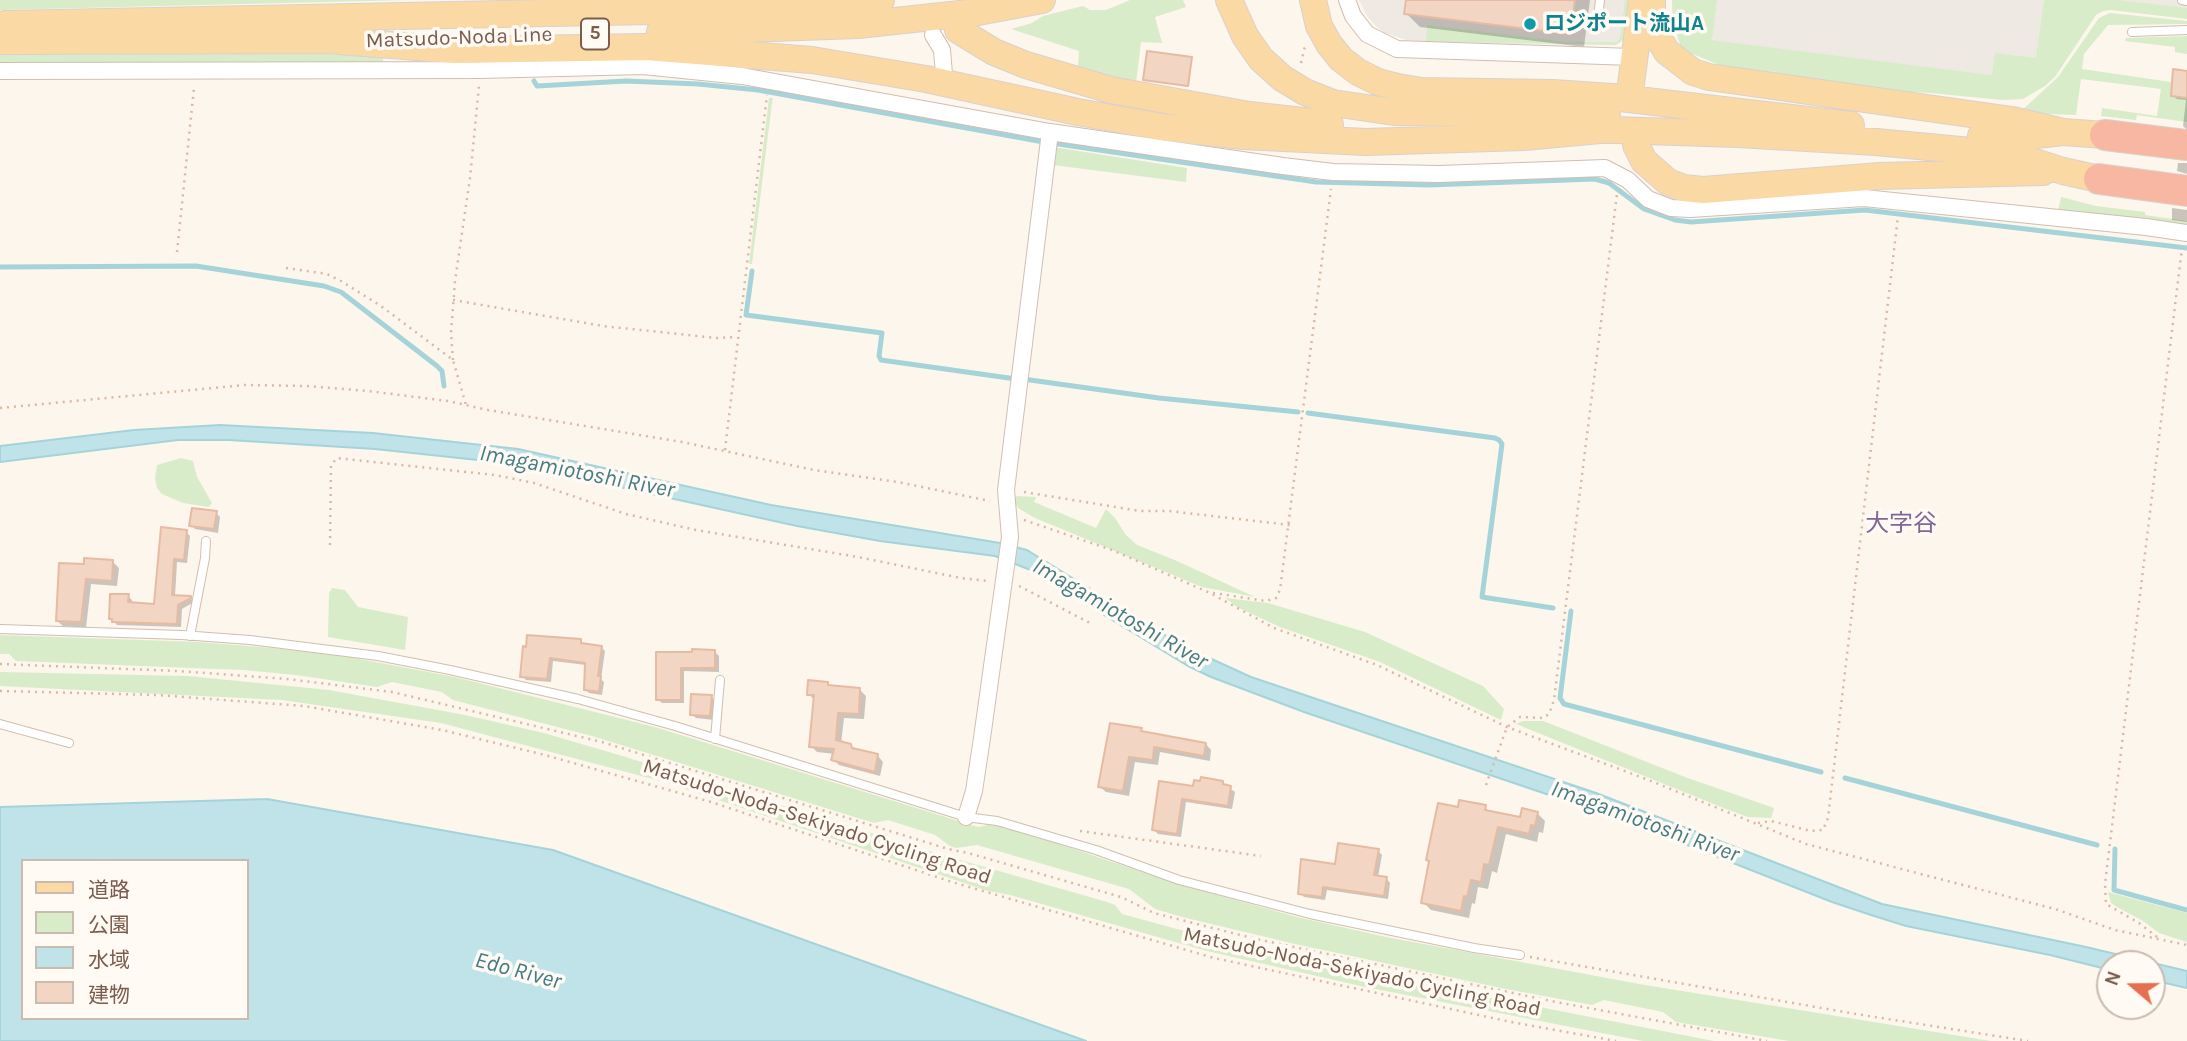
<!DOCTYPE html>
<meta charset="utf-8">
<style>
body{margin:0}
#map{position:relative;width:2187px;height:1041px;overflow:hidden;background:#fdf6ec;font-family:Karla,"Noto Sans JP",sans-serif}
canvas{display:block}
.legend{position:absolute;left:21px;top:859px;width:228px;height:161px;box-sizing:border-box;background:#fffaf3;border:2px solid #cabbb1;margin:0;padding:9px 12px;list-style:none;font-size:21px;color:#7a5c4d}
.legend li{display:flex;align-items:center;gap:14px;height:35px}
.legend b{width:35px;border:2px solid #cabbb1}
.north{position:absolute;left:2096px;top:950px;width:70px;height:70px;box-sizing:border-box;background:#fffaf3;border:2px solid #cabbb1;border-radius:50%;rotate:290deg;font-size:19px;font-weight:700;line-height:28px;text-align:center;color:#7a5c4d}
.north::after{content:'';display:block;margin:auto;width:24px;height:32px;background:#e76f51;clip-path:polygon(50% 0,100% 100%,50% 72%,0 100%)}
</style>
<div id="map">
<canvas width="2187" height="1041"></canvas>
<ul class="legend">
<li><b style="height:9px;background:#fbd9a5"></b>道路</li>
<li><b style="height:19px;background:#d8ecc9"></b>公園</li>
<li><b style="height:19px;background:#bfe3e8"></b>水域</li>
<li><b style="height:19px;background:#f3d5c3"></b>建物</li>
</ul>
<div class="north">N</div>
</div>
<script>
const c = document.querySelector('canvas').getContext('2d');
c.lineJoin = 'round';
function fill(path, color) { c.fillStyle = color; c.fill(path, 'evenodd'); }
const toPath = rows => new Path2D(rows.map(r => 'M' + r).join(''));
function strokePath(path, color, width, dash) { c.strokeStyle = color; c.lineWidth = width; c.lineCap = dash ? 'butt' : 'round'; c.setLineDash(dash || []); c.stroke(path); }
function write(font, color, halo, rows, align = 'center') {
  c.font = font + ' Karla,"Noto Sans JP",sans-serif'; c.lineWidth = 7; c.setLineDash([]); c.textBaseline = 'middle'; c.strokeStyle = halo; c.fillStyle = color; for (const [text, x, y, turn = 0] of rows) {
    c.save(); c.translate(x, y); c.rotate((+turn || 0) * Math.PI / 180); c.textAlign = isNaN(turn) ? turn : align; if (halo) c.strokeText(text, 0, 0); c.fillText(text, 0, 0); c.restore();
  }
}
fill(toPath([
 [1359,0,1628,0,1623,40,1616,45,1443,43,1407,40,1385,33,1378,28,1367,16],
 [1672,0,2187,0,2187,14,2098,2,2022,85,1680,45,1673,21]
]), '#efe9e4');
fill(toPath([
 [0,0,410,0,0,10],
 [1130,0,1183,0,1186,7,1155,17,1162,43,1141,42,1136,83,1078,66,1079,51,1011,29,1032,23,1043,16,1083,6,1090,10,1106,10],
 [1625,0,1628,0,1623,40,1616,45,1426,41,1427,25,1567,42,1617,42,1620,38],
 [1672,0,1717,0,1712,40,1992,75,1995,53,2036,58,2044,0,2118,0,2187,8,2187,19,2111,10,2103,11,2096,15,2055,77,2045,86,2023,99,2002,100,1931,93,1842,89,1775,80,1775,71,1770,76,1722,66,1688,52,1680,45,1673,21],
 [2110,13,2187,21,2187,24,2108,25,2084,54,2082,69,2171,82,2172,76,2177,77,2187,98,2187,122,2137,115,2136,120,2101,116,2102,108,2157,116,2161,89,2081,79,2076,115,2019,113,2058,77,2099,18],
 [2187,36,2187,54,2175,52,2175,47,2125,41,2126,38],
 [0,50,329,52,383,56,383,63,0,64],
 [769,98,773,98,772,103,752,264,749,264],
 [1053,147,1187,168,1186,182,1053,165],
 [2061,197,2096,206,2145,212,2145,215,2187,221,2187,226,2058,211],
 [181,458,193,461,197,477,212,503,209,507,183,503,162,494,157,488,155,478,157,465],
 [1017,496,1036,497,1034,502,1096,528,1106,509,1115,518,1126,535,1137,545,1177,561,1255,597,1202,587,1035,518,1018,508,1013,499],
 [332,588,345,590,358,607,408,617,405,650,328,637,329,593],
 [1225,598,1268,603,1365,632,1483,686,1504,709,1501,720,1380,662,1280,627,1237,607],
 [0,635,199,642,273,648,349,657,455,677,655,727,978,827,993,824,1059,844,1178,884,1297,917,1386,937,1645,985,1991,1041,1789,1041,1676,1022,1663,1012,1604,1000,1592,1005,1506,989,1295,944,1182,917,1155,909,1129,889,977,845,956,848,950,846,935,835,888,820,874,823,592,736,453,700,442,692,392,682,377,687,296,675,243,670,16,661,9,654,0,654],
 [0,672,188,676,329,690,465,715,544,733,619,755,936,853,1107,902,1115,905,1122,914,1210,938,1457,991,1714,1041,1643,1041,1365,987,1207,951,1010,895,988,891,668,783,441,723,282,700,0,686],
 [1523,721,1543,721,1556,726,1685,777,1774,808,1771,818,1748,817,1726,809,1516,724],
 [2108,892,2187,913,2187,942,2159,933,2143,921,2117,907,2111,903]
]), '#d8ecc9');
const water = toPath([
 [220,425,373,433,518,449,771,505,1000,543,1027,550,1181,645,1251,677,1596,793,1882,904,2086,947,2187,971,2187,988,2152,980,2152,964,2110,964,2110,970,2050,955,1906,926,1871,915,1832,902,1629,822,1304,712,1211,677,1188,666,1028,569,995,556,880,541,797,526,515,464,375,449,229,440,178,440,0,462,0,446,134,430,220,425],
 [267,799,553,850,1086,1041,0,1041,0,807,267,799],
 [23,861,247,861,247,1018,23,1018,23,861]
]);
fill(water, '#bfe3e8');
strokePath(water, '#a5d3da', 2);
fill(toPath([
 [1408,0,1590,0,1584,47,1420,27,1406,13],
 [1191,58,1189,87,1145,79],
 [2187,73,2187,130,2183,126,2186,100,2177,99,2173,95],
 [2178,163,2187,163,2187,174,2177,171],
 [2172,208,2187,210,2187,222,2172,220],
 [216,513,220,517,218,533,195,529,191,525],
 [162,529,186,532,190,536,187,563,177,562,175,597,190,597,194,602,182,609,181,627,117,625,111,618,128,596,132,600,132,604,156,605],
 [113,562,119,568,117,586,91,584,86,628,63,626,57,621,86,566],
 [580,641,585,645,601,647,605,651,601,679,604,682,602,695,589,693,585,689,586,665,553,661,551,682,526,680,522,676,525,648],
 [714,651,719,656,719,672,684,671,684,703,662,703,657,699,658,654],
 [827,684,831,687,860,690,866,696,864,719,844,718,841,744,850,746,855,751,878,756,883,762,880,776,839,765,833,759,835,754,817,752,811,746,815,701,809,694],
 [711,697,716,701,714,720,696,718,691,714],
 [1141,730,1145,734,1206,744,1211,750,1210,761,1160,752,1158,765,1135,762,1129,796,1106,792,1100,787],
 [1161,783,1194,788,1222,783,1235,792,1232,809,1186,802,1181,837,1158,834,1154,830],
 [1485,807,1491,813,1521,819,1537,813,1545,821,1543,833,1539,832,1537,842,1506,834,1497,873,1492,871,1488,889,1478,887,1475,904,1472,903,1469,918,1431,910,1423,902,1459,809],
 [1378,851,1382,855,1378,877,1386,878,1390,883,1388,899,1327,890,1325,900,1304,897,1300,893]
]), '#0003');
strokePath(toPath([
 [534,81,537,86,626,81,698,84,758,90,1038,141,1316,182,1429,185,1595,179,1609,183,1644,209,1675,220,1691,222,1865,210,2187,248],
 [0,267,196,266,324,286,341,292,437,366,442,371,444,386],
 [752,271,746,315,882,333,879,356,881,360,1016,379],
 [1023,379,1159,398,1298,412],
 [1308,413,1495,438,1499,440,1502,444,1482,597,1553,608],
 [1571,611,1560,698,1564,704,1821,772],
 [1845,778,2097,845],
 [2115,849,2114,890,2187,910]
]), '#a5d3da', 5);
const building = toPath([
 [1406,0,1575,0,1570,34,1404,14,1406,0],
 [1147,51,1192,57,1188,86,1143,80,1147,51],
 [2173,69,2187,71,2187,98,2171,96,2173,69],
 [192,508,217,511,214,529,189,526,192,508],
 [161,527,187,530,184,560,174,559,172,595,191,596,191,598,178,605,177,624,112,622,112,619,109,619,110,594,129,594,128,602,154,604,161,527],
 [84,558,113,560,112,581,86,579,81,622,56,621,59,563,84,564,84,558],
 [527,635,581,639,581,643,602,646,598,676,601,676,599,692,584,690,585,663,550,658,547,679,520,677,523,646,526,647,527,635],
 [692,649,715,650,715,668,681,668,681,700,656,700,656,652,692,652,692,649],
 [808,680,828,682,828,685,860,688,859,714,838,713,836,740,851,744,852,748,878,754,875,772,831,760,834,749,809,747,814,695,807,695,808,680],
 [691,694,712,695,710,716,690,715,691,694],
 [1110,723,1142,728,1141,731,1206,743,1204,756,1154,747,1153,760,1129,757,1123,791,1098,787,1110,723],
 [1201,777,1223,781,1223,784,1231,786,1228,806,1182,799,1177,834,1152,830,1159,781,1193,786,1194,780,1200,781,1201,777],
 [1459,800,1486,805,1485,810,1520,817,1522,808,1538,812,1535,826,1531,825,1529,834,1498,827,1489,865,1484,864,1481,882,1471,880,1467,897,1464,896,1461,911,1421,903,1429,861,1426,860,1438,803,1458,807,1459,800],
 [1338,843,1379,849,1374,875,1387,877,1384,896,1323,887,1322,897,1298,894,1301,859,1335,864,1338,843]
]);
fill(building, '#f3d5c3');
strokePath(building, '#e6bba3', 2);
const lane = toPath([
 [2182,0,2187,1],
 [1599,9,1600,0],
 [2132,32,2187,30],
 [0,629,182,635,250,640,378,656,450,670,578,699,675,726,966,817,997,821,1096,850,1179,880,1310,914,1474,948,1520,955],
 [190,636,205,558,206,541],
 [0,724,69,743],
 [715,739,720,680]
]);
const street = toPath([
 [1347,0,1353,16,1367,34,1397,49,1633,57],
 [933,35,942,50,944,74],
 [0,71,480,70,643,66,742,76,1050,132,1283,166,1333,172,1439,174,1605,168,1628,180,1648,199,1671,208,1690,209,1864,198,2146,227,2187,233],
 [966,817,974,791,982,738,1010,537,1006,490,1050,132]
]);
const primary = toPath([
 [1229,0,1245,36,1261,59,1282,78,1305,92,1333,103,1394,112,1607,115],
 [1313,0,1319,26,1329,44,1341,59,1358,72,1378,82,1398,87,1421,91,1553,93,1612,97,1851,125],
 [1652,0,1652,18,1659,39,1667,52,1693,72,1709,77,2012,120,2063,132,2105,135],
 [5,24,700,10,881,0],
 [958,30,994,52,1026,65,1111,90,1249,115,1330,124],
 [660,32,858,25,978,12,1042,0],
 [0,41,356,40],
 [339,41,456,50,646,47,812,60,926,79,1078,112,1162,127,1243,136,1366,142,1524,137,1600,130],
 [1631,84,1642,0],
 [1585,129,1737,134,1876,142,2013,155,2063,171,2099,179],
 [1981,136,2009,138,2063,132],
 [1636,145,1644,161,1668,182,1684,188,1703,190,1880,176,2043,172]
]);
const highway = toPath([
 [2105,135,2187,145],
 [2099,179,2187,191]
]);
strokePath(lane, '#d1beb0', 10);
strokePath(street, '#d1beb0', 18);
strokePath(primary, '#dad1cd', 28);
strokePath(highway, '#dad1cd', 32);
strokePath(toPath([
 [1301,63,1305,46],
 [177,252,194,88],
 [286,268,327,274,341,281,381,306,453,360,466,405],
 [453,300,603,326,716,338,737,337],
 [453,360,451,333,455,281,470,178,479,86],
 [0,408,245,385,307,386,368,391,448,401,488,410,682,442,814,470,898,482,990,501],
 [725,450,767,95],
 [1024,492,1140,511,1169,511,1290,525],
 [1024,520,1112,550,1210,593,1274,628,1377,665,1507,727,1646,779,1806,844,2055,909,2115,930,2187,945],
 [330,545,331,465,337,458,495,475,534,483,626,514,696,530,858,557,961,578,988,581],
 [1019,586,1090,623],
 [1213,593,1266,601,1276,598,1280,590,1331,189],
 [0,664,178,671,287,679,392,692,602,742,948,849,968,853,1121,897,1154,913,1256,939,1556,1002,1767,1041],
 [0,691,157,695,304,706,442,730,545,755,711,802,952,882,1214,958,1511,1022,1616,1041],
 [1486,785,1507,727,1520,717,1543,718,1549,714,1554,700,1617,194],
 [1758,823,1771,821,1811,831,1823,830,1828,818,1898,216],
 [1080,831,1261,856],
 [2157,937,2139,923,2106,904,2105,884,2182,248],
 [1530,957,1856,1014,2028,1041]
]), '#d9b8a5', 2.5, [2, 5]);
strokePath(lane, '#fff', 8);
strokePath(street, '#fff', 16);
strokePath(primary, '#fbd9a5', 26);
strokePath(highway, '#f7b7a3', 30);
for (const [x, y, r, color] of [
 [1530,24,7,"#0f9aa8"]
]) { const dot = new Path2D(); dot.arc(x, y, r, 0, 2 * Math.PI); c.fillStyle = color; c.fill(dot); strokePath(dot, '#fffaf3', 2.5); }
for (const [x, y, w] of [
 [595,34,28]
]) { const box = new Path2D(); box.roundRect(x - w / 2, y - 15.5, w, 31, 5); c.fillStyle = '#fffaf3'; c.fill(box); strokePath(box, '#7a5c4d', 2); }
write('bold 19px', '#7a5c4d', null, [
 ["5",595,34]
]);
write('bold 21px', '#0d838f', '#fffaf3', [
 ["ロジポート流山A",1544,24]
], 'left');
write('21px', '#7a5c4d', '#fffaf3', [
 ["Matsudo-Noda Line",459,38,-2],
 ["Matsudo-Noda-Sekiyado Cycling Road",817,822,18],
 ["Matsudo-Noda-Sekiyado Cycling Road",1362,972,12]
]);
write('italic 23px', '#437c86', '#fffaf3', [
 ["Imagamiotoshi River",577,472,11],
 ["Imagamiotoshi River",1120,614,30],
 ["Imagamiotoshi River",1645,822,20],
 ["Edo River",518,971,15]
]);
write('24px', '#846695', '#fffaf3', [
 ["大字谷",1901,524]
]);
</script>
